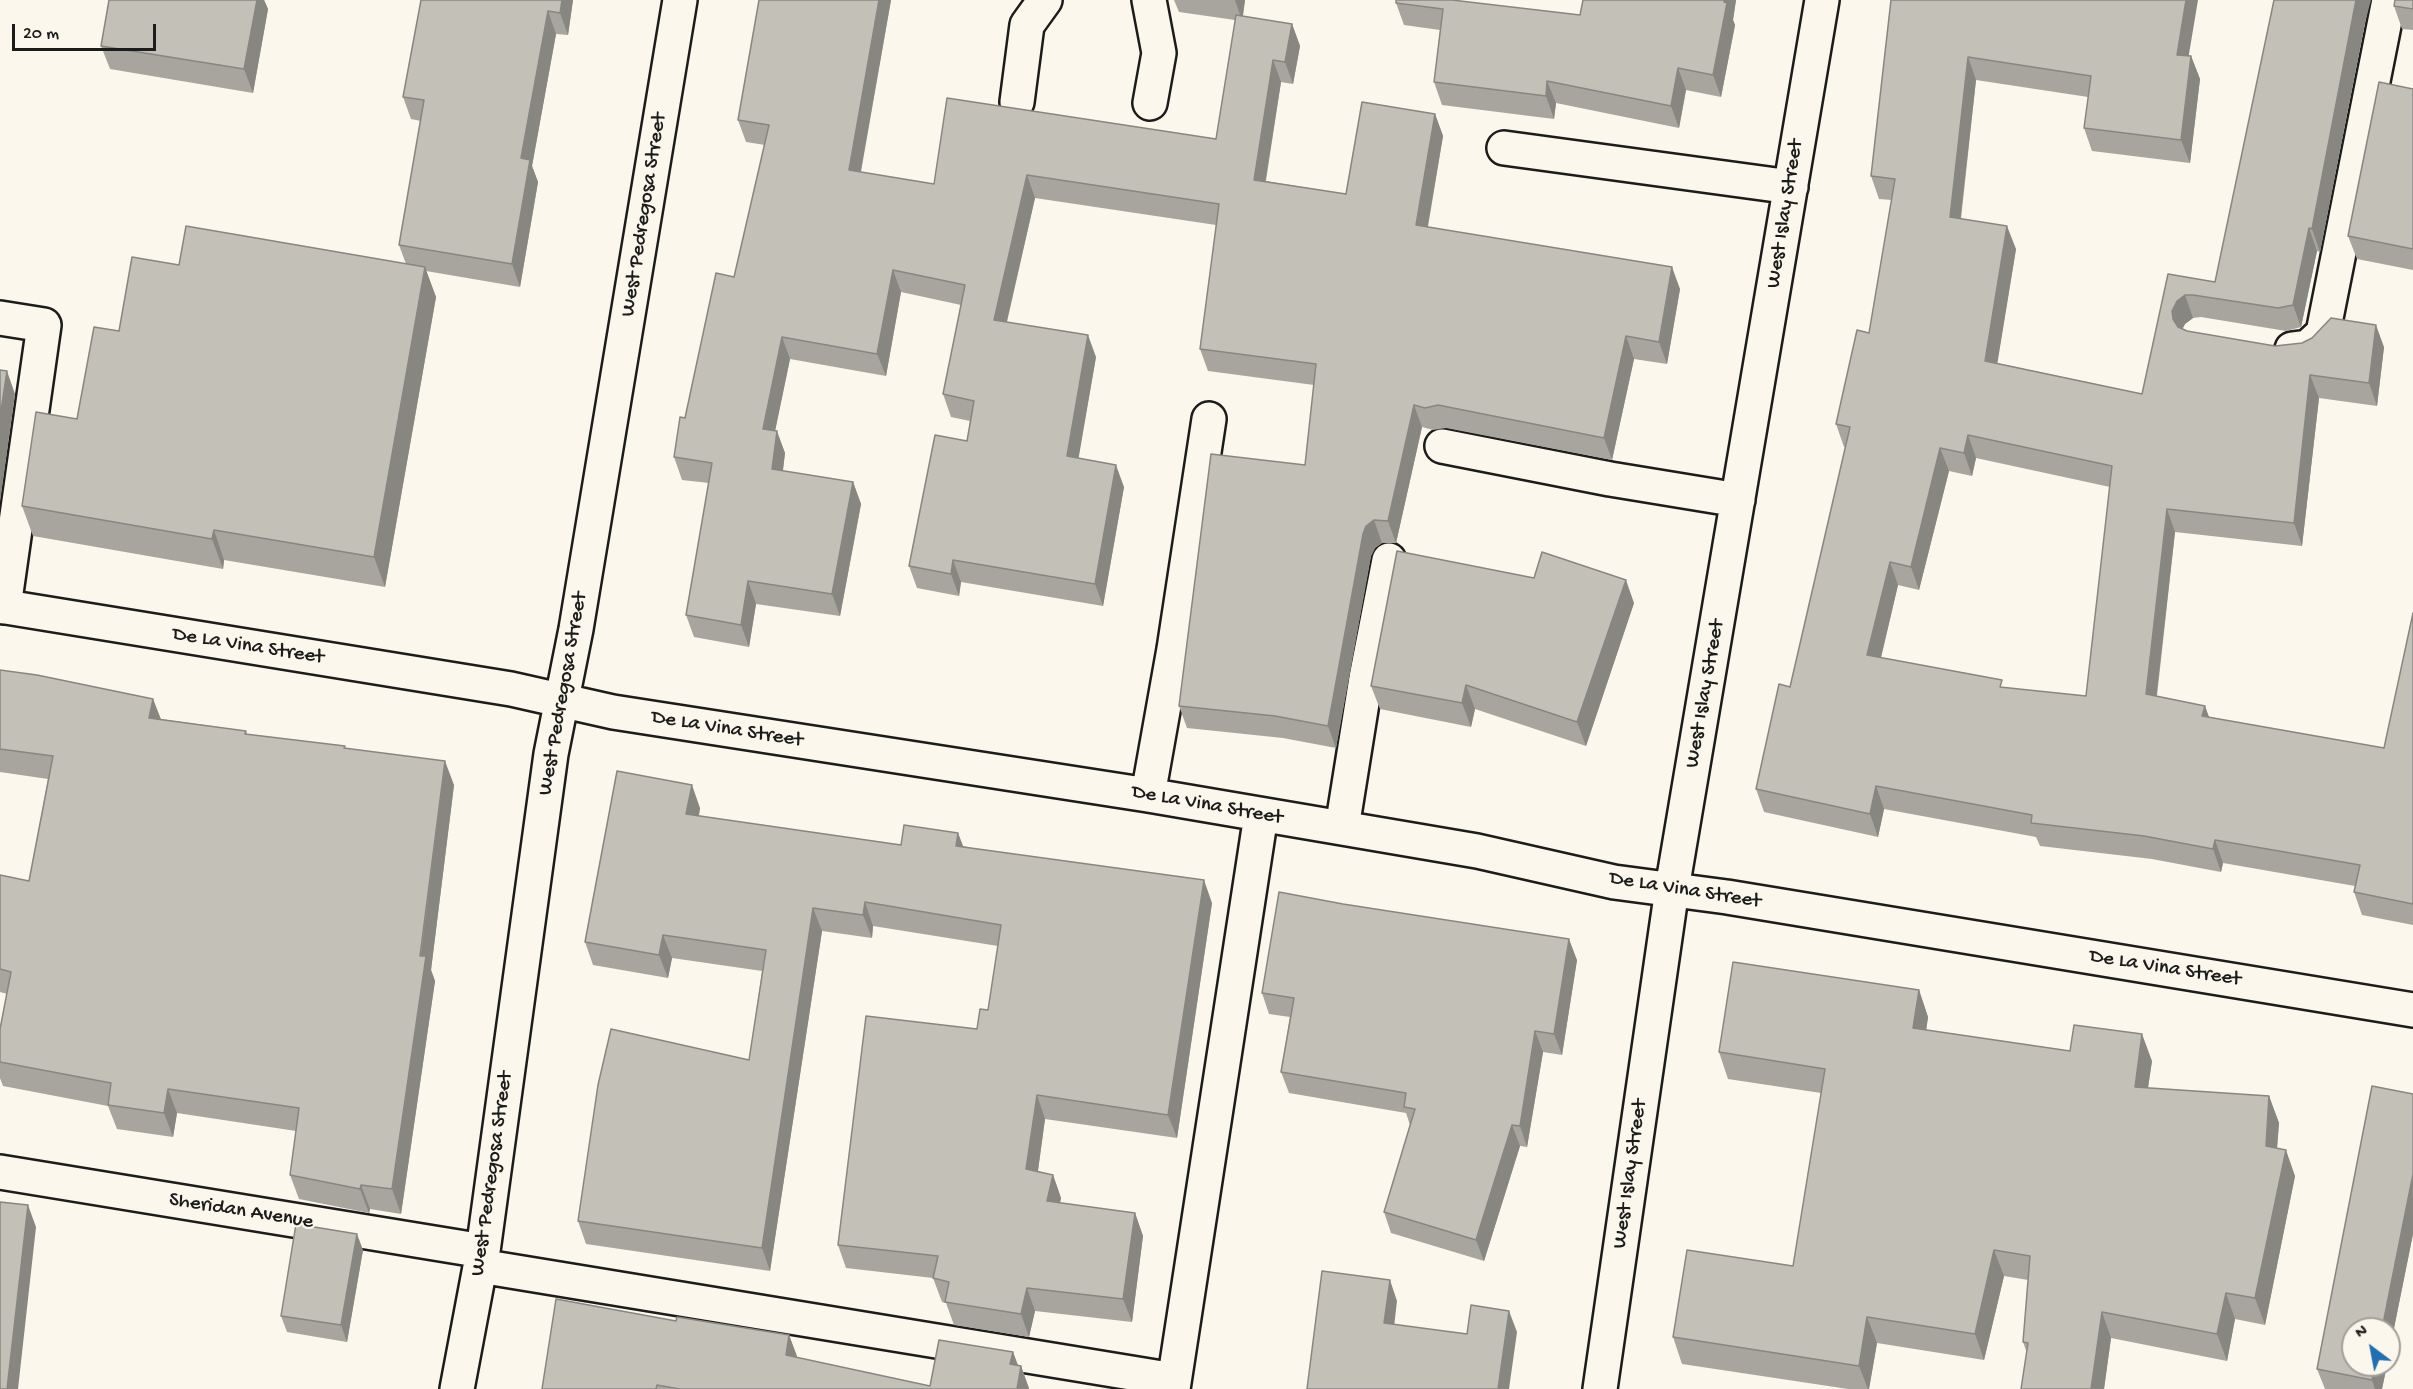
<!DOCTYPE html>
<style>
body{margin:0}
#map{position:relative;width:2413px;height:1389px;overflow:hidden;background:#fbf7ec;font-family:"Gochi Hand",sans-serif}
canvas{display:block}
.north{position:absolute;left:2341px;top:1317px;width:60px;height:60px;box-sizing:border-box;background:#fbf7ec;border:2px solid #a29f99;border-radius:50%;rotate:328deg;font-size:16px;font-weight:700;line-height:24px;text-align:center;color:#1c1c1c}
.north::after{content:'';display:block;margin:auto;width:21px;height:27px;background:#1f6fb2;clip-path:polygon(50% 0,100% 100%,50% 72%,0 100%)}
.scale{position:absolute;left:12px;top:24px;width:144px;height:27px;box-sizing:border-box;border:3px solid #1c1c1c;border-top:0;padding-left:8px;font-size:18px;line-height:21px;white-space:nowrap;color:#1c1c1c;-webkit-text-stroke:4px #fbf7ec;paint-order:stroke}
</style>
<div id="map">
<canvas width="2413" height="1389"></canvas>
<div class="north">N</div>
<div class="scale">20 m</div>
</div>
<script>
const c = document.querySelector('canvas').getContext('2d');
c.lineJoin = 'round';
const toPath = rows => new Path2D(rows.map(r => 'M' + r).join(''));
function strokePath(path, color, width, dash) { c.strokeStyle = color; c.lineWidth = width; c.lineCap = dash ? 'butt' : 'round'; c.setLineDash(dash || []); c.stroke(path); }
function fill(path, color) { c.fillStyle = color; c.fill(path, 'evenodd'); }
function write(font, color, halo, rows, align = 'center') {
  c.font = font + ' "Gochi Hand",sans-serif'; c.lineWidth = 4.5; c.setLineDash([]); c.textBaseline = 'middle'; c.strokeStyle = halo; c.fillStyle = color; for (const [text, x, y, turn = 0] of rows) {
    c.save(); c.translate(x, y); c.rotate((+turn || 0) * Math.PI / 180); c.textAlign = isNaN(turn) ? turn : align; if (halo) c.strokeText(text, 0, 0); c.fillText(text, 0, 0); c.restore();
  }
}
const minor = toPath([
 [1149,0,1159,53,1150,103],
 [1017,102,1027,25,1045,0],
 [1504,148,1791,187],
 [0,318,44,325,4,607],
 [2292,349,2308,347,2323,333,2389,0],
 [1442,446,1610,479,1738,500],
 [0,606,511,689,613,712,1148,795,1477,851,1614,882,1727,897,2413,1010],
 [1148,795,1174,649,1209,419],
 [1342,828,1366,678,1389,560],
 [0,1172,483,1251],
 [480,1266,1174,1380],
 [457,1389,483,1251,551,754,576,629,680,0],
 [1173,1389,1261,815],
 [1600,1389,1672,889,1822,0]
]);
strokePath(minor, '#1c1c1c', 38);
strokePath(minor, '#fbf7ec', 33);
fill(toPath([
 [109,0,264,0,268,9,253,93,110,69,101,46],
 [421,0,573,0,568,35,556,34,532,166,538,182,520,287,426,271,436,297,385,587,224,560,223,569,33,536,22,506,77,419,119,331,179,265,406,264,399,245,421,121,411,119,403,97],
 [891,0,861,172,934,184,1216,139,1235,20,1179,12,1174,0,1245,0,1243,16,1292,24,1300,46,1293,84,1281,82,1266,181,1346,194,1435,114,1443,136,1428,227,1680,289,1667,364,1634,359,1612,460,1446,428,1433,430,1422,427,1396,543,1382,543,1375,548,1371,556,1336,748,1283,738,1187,728,1179,706,1305,465,1314,385,1208,371,1200,349,1216,225,1035,198,1007,322,1096,357,1078,458,1124,487,1103,606,961,582,959,596,917,588,909,566,967,441,970,421,951,417,943,394,961,305,901,292,886,376,790,359,775,430,785,453,783,471,853,482,861,504,840,616,756,604,749,647,694,637,686,615,709,483,682,480,674,457,685,418,734,277,765,145,746,142,738,120],
 [1396,0,1460,0,1459,1,1580,15,1583,0,1736,0,1733,20,1735,25,1721,97,1686,90,1679,128,1556,103,1554,119,1442,105,1434,82,1440,30,1404,25,1396,3],
 [1891,0,2191,56,2200,79,2190,163,2092,151,2084,128,2088,97,1976,80,1961,219,2016,249,1997,363,2142,394,2168,274,2215,282,2365,23,2320,252,2317,251,2301,327,2286,331,2201,317,2193,318,2185,324,2182,329,2187,331,2275,346,2384,347,2377,406,2319,398,2302,546,2175,532,2157,696,2205,706,2209,717,2384,748,2413,613,2413,925,2362,915,2354,892,2355,886,2223,863,2221,872,2152,859,2040,846,2036,837,1884,809,1878,837,1764,812,1756,789,1790,687,1846,447,1844,447,1836,424,1869,333,1892,200,1879,199,1871,176],
 [1976,458,2110,487,2086,696,2005,688,1881,658,1898,585,1919,590,1949,471,1972,476],
 [2413,0,2413,30,2402,29,2394,6],
 [2413,89,2413,270,2357,259,2348,236],
 [1634,603,1586,746,1475,709,1471,727,1380,709,1371,686],
 [0,670,153,699,161,719,246,731,247,734,345,746,346,749,454,785,431,970,435,981,401,1214,370,1209,369,1213,299,1199,290,1175,296,1131,177,1113,173,1137,117,1129,108,1106,3,1086,0,1078,0,1029,7,994,0,992,0,875,29,881,48,779,0,772],
 [700,808,699,816,901,845,958,833,963,846,1212,903,1177,1138,1045,1119,1038,1171,1053,1175,1061,1198,1060,1203,1135,1213,1143,1236,1132,1322,1035,1311,1029,1337,954,1325,946,1303,942,1302,933,1278,846,1268,838,1245,977,1029,988,1010,998,946,873,926,872,938,822,931,770,1271,586,1244,578,1221,749,1060,762,971,672,958,668,978,593,965,585,942],
 [1577,960,1562,1055,1543,1052,1527,1147,1520,1146,1484,1261,1391,1233,1384,1212,1410,1125,1406,1113,1289,1093,1281,1072,1290,1017,1269,1014,1262,993],
 [1919,990,1928,1017,1926,1030,2070,1051,2152,1061,2148,1088,2269,1096,2279,1123,2277,1148,2295,1176,2265,1325,2235,1319,2227,1361,2111,1338,2104,1389,2021,1389,2027,1353,2023,1342,2028,1280,2004,1276,1984,1360,1877,1343,1869,1389,1848,1389,1682,1364,1673,1337,1793,1266,1821,1093,1728,1079,1719,1052],
 [2413,1094,2413,1234,2389,1353,2389,1329,2353,1365,2387,1365,2382,1389,2325,1389,2317,1369],
 [363,1250,347,1342,287,1332,281,1316],
 [676,1321,789,1335,797,1358,930,1386,1013,1352,1018,1365,1021,1366,1029,1388,1029,1389,542,1389]
]), '#a8a59e');
fill(toPath([
 [257,0,264,0,268,9,253,93,244,69],
 [562,0,573,0,568,35,560,13],
 [879,0,891,0,857,192,849,170],
 [1235,0,1245,0,1242,21],
 [1725,0,1736,0,1733,20,1735,25,1721,97,1713,75],
 [2186,0,2198,0,2185,78,2177,55],
 [2356,0,2371,0,2365,23,2320,252,2312,229],
 [548,11,556,34,532,166,538,182,520,287,512,264,521,158],
 [1292,24,1300,46,1293,84,1285,62],
 [2191,56,2200,79,2190,163,2181,140],
 [1968,57,1976,80,1958,240,1950,217],
 [1273,60,1281,82,1262,202,1254,180],
 [1678,68,1686,90,1679,128,1671,106],
 [1547,81,1556,103,1554,119,1546,96],
 [1435,114,1443,136,1424,247,1416,225],
 [1027,175,1035,198,1002,342,994,320],
 [2007,226,2016,249,1994,384,1985,361],
 [2309,228,2317,251,2301,327,2293,305],
 [425,267,436,297,385,587,374,557],
 [1672,267,1680,289,1667,364,1659,342],
 [893,270,901,292,886,376,877,354],
 [2185,295,2193,318,2185,324,2180,334,2173,319,2172,311,2177,301],
 [2376,325,2384,347,2377,406,2369,383],
 [1088,335,1096,357,1075,479,1067,456],
 [1626,336,1634,359,1612,460,1604,438],
 [782,337,790,359,771,451,763,429],
 [7,371,15,394,0,502,0,417],
 [2310,375,2319,398,2302,546,2294,523],
 [1414,405,1422,427,1396,543,1388,521],
 [777,431,785,453,780,492,772,469],
 [1968,435,1976,458,1972,476,1964,453],
 [1940,448,1949,471,1919,590,1911,567],
 [1116,465,1124,487,1103,606,1095,584],
 [853,482,861,504,840,616,832,594],
 [2167,509,2175,532,2154,717,2146,694],
 [1374,520,1382,543,1375,548,1371,556,1336,748,1328,726,1363,534,1366,526],
 [214,530,224,560,223,569,212,539],
 [953,560,961,582,959,596,951,574],
 [1890,562,1898,585,1876,678,1867,655],
 [1626,580,1634,603,1586,746,1577,722],
 [748,581,756,604,749,647,741,625],
 [1466,685,1475,709,1471,727,1462,703],
 [153,699,162,723,149,718],
 [2205,706,2213,729,2202,716],
 [445,761,454,785,431,970,435,981,401,1214,392,1189],
 [692,785,700,808,695,837,686,814],
 [1876,786,1884,809,1878,837,1870,814],
 [958,833,967,857,956,846],
 [2215,840,2223,863,2221,872,2213,849],
 [1204,880,1212,903,1177,1138,1168,1115],
 [865,902,873,926,872,938,863,915],
 [813,908,822,931,770,1271,762,1248],
 [663,935,672,958,668,978,659,955],
 [1569,939,1577,960,1562,1055,1554,1034],
 [1919,990,1928,1017,1923,1054,1913,1028],
 [1535,1031,1543,1052,1527,1147,1520,1126],
 [2142,1034,2152,1061,2144,1113,2135,1087],
 [168,1089,177,1113,173,1137,164,1113],
 [1037,1095,1045,1119,1035,1192,1026,1169],
 [2269,1096,2279,1123,2275,1173,2266,1146],
 [1512,1125,1520,1146,1484,1261,1476,1240],
 [2286,1150,2295,1176,2265,1325,2255,1298],
 [2413,1174,2413,1234,2389,1353,2389,1329,2382,1329],
 [1053,1175,1061,1198,1055,1224,1047,1201],
 [361,1185,370,1209,369,1213,360,1189],
 [28,1205,36,1227,18,1389,7,1389],
 [1135,1213,1143,1236,1132,1322,1123,1299],
 [357,1234,363,1250,347,1342,341,1325],
 [1994,1250,2004,1276,1984,1360,1975,1334],
 [1390,1280,1397,1301,1392,1345,1384,1323],
 [1027,1288,1035,1311,1029,1337,1021,1314],
 [2226,1293,2235,1319,2227,1361,2217,1334],
 [1509,1311,1517,1332,1509,1389,1498,1389],
 [2102,1312,2111,1338,2104,1389,2091,1389],
 [1867,1317,1877,1343,1869,1389,1868,1389,1859,1366],
 [789,1335,797,1356,794,1377,786,1355],
 [1013,1352,1020,1372,1021,1366,1029,1389,1016,1389,1010,1364],
 [2375,1365,2387,1365,2382,1389,2375,1389,2372,1380]
]), '#888681');
const building = toPath([
 [109,0,257,0,244,69,101,46,109,0],
 [421,0,562,0,560,13,548,11,521,158,530,160,512,264,399,245,424,100,403,97,421,0],
 [759,0,879,0,849,170,934,184,947,98,1216,139,1236,15,1292,24,1285,62,1273,60,1254,180,1346,194,1362,102,1435,114,1416,225,1672,267,1659,342,1626,336,1604,438,1438,405,1425,408,1414,405,1388,521,1374,520,1366,526,1363,534,1328,726,1275,716,1179,706,1211,454,1305,465,1316,364,1200,349,1219,204,1027,175,994,320,1088,335,1067,456,1116,465,1095,584,953,560,951,574,909,566,935,435,967,441,974,401,943,394,965,285,893,270,877,354,782,337,763,429,777,431,772,469,853,482,832,594,748,581,741,625,686,615,712,463,674,457,680,417,685,418,716,273,734,277,769,125,738,120,759,0],
 [1396,0,1452,0,1580,15,1583,0,1725,0,1724,2,1727,3,1713,75,1678,68,1671,106,1547,81,1546,96,1434,82,1443,9,1396,3,1396,0],
 [1891,0,2186,0,2177,55,2191,56,2181,140,2084,128,2091,76,1968,57,1950,217,2007,226,1985,361,2142,394,2168,274,2215,282,2274,0,2356,0,2312,229,2309,228,2293,305,2278,308,2193,295,2185,295,2177,301,2172,311,2173,319,2178,327,2187,331,2275,346,2302,343,2312,338,2331,318,2376,325,2369,383,2310,375,2294,523,2167,509,2146,694,2205,706,2202,716,2384,748,2413,613,2413,904,2354,892,2360,865,2215,840,2213,849,2144,836,2031,823,2032,815,1876,786,1870,814,1756,789,1779,684,1790,687,1850,427,1836,424,1857,330,1869,333,1895,179,1871,176,1891,0],
 [1968,435,2112,466,2086,696,2000,687,2002,680,1867,655,1890,562,1911,567,1940,448,1964,453,1968,435],
 [2395,0,2413,0,2413,9,2394,6,2395,0],
 [2379,82,2413,89,2413,249,2348,236,2379,82],
 [186,226,425,267,374,557,214,530,212,539,22,506,36,412,77,419,94,327,119,331,132,257,179,265,186,226],
 [0,370,7,371,0,417,0,370],
 [1397,551,1534,578,1542,552,1626,580,1577,722,1466,685,1462,703,1371,686,1397,551],
 [0,670,37,675,153,699,149,718,246,731,245,734,345,746,344,748,445,761,420,956,426,956,392,1189,361,1185,360,1189,290,1175,299,1108,168,1089,164,1113,108,1105,111,1083,0,1062,0,1029,11,972,0,969,0,875,29,881,53,756,0,749,0,670],
 [617,771,692,785,686,814,901,845,904,825,958,833,956,846,1204,880,1168,1115,1037,1095,1026,1169,1053,1175,1047,1201,1135,1213,1123,1299,1027,1288,1021,1314,945,1302,949,1282,933,1278,938,1256,838,1245,866,1016,977,1029,980,1009,988,1010,1001,925,865,902,863,915,813,908,762,1248,578,1221,598,1085,611,1029,749,1060,766,950,663,935,659,955,585,942,617,771],
 [1279,892,1343,904,1569,939,1554,1034,1535,1031,1520,1126,1512,1125,1476,1240,1384,1212,1415,1109,1404,1107,1406,1093,1281,1072,1294,998,1262,993,1279,892],
 [1733,962,1919,990,1913,1028,2070,1051,2074,1025,2142,1034,2135,1087,2269,1096,2266,1146,2286,1150,2255,1298,2226,1293,2217,1334,2102,1312,2091,1389,2021,1389,2028,1343,2023,1342,2030,1256,1994,1250,1975,1334,1867,1317,1859,1366,1673,1337,1687,1250,1793,1266,1825,1069,1719,1052,1733,962],
 [2372,1086,2413,1094,2413,1174,2382,1329,2353,1329,2353,1365,2375,1365,2372,1380,2317,1369,2372,1086],
 [0,1202,28,1205,7,1389,0,1389,0,1202],
 [296,1224,357,1234,341,1325,281,1316,296,1224],
 [1322,1271,1390,1280,1384,1323,1467,1334,1471,1305,1509,1311,1498,1389,1307,1389,1322,1271],
 [556,1299,676,1321,677,1317,789,1335,786,1355,930,1386,939,1340,1013,1352,1010,1364,1021,1366,1017,1389,680,1389,657,1385,656,1389,542,1389,556,1299]
]);
fill(building, '#c3c0b8');
strokePath(building, '#888681', 1.5);
write('21px', '#1c1c1c', '#fbf7ec', [
 ["West Islay Street",1786,214,-81],
 ["West Pedregosa Street",645,215,-81],
 ["De La Vina Street",248,647,9],
 ["West Pedregosa Street",564,694,-80],
 ["West Islay Street",1706,694,-80],
 ["De La Vina Street",727,730,9],
 ["De La Vina Street",1207,806,10],
 ["De La Vina Street",1685,891,9],
 ["De La Vina Street",2165,969,9],
 ["West Pedregosa Street",493,1174,-82],
 ["West Islay Street",1631,1174,-82],
 ["Sheridan Avenue",241,1212,9]
]);
</script>
